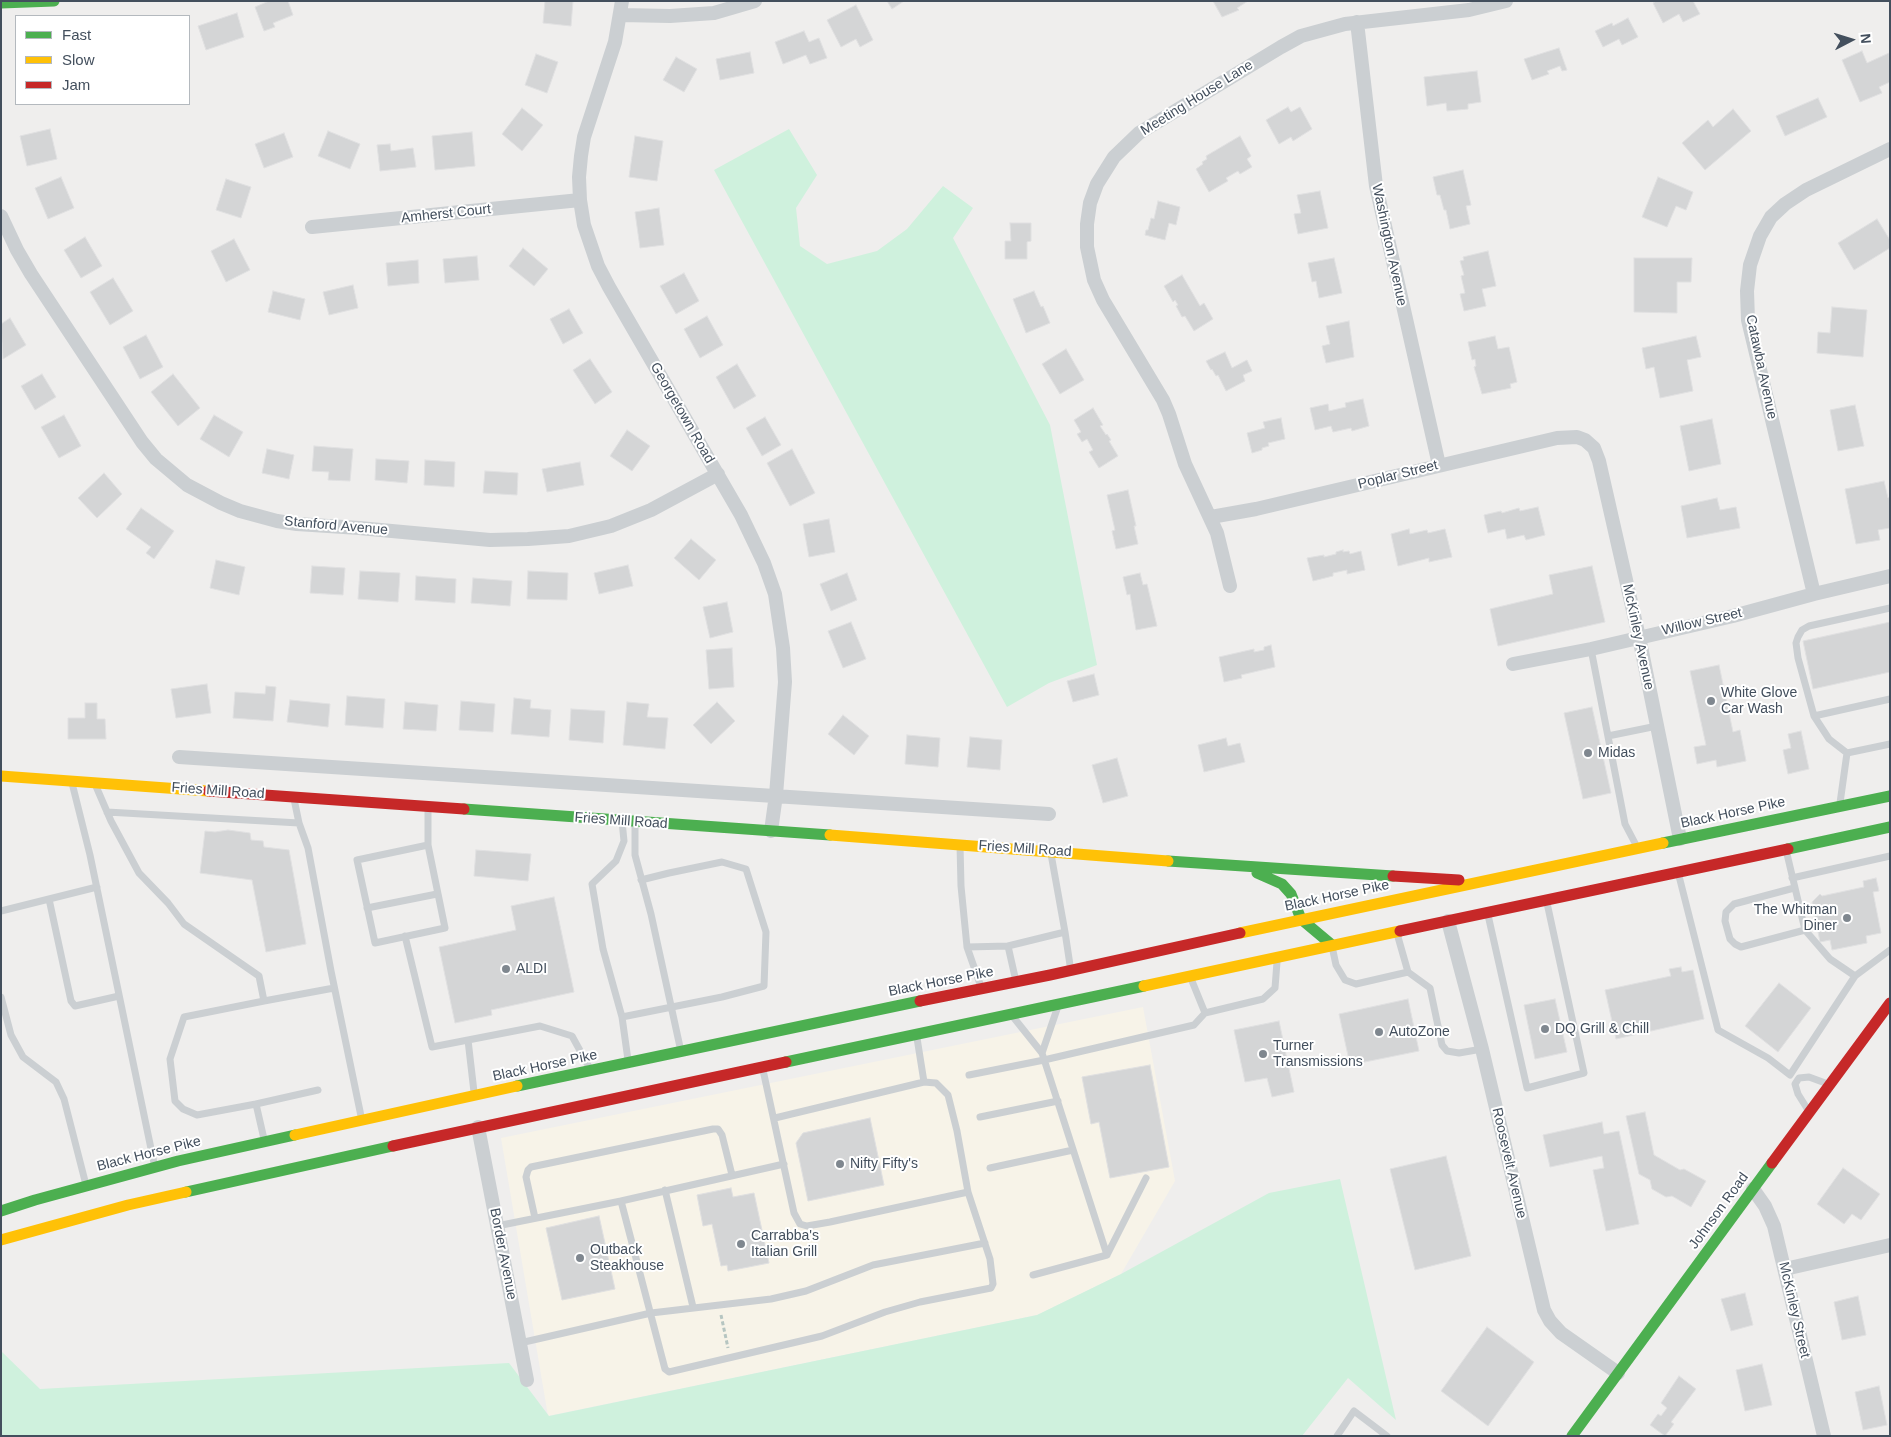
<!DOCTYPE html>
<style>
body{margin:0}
#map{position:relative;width:1891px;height:1437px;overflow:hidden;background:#efeeed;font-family:Helvetica,sans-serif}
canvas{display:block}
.frame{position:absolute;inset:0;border:2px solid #434f5d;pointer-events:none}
.legend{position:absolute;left:15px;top:15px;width:175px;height:90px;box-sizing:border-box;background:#fff;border:1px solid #b4b9be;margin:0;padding:6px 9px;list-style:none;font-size:15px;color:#434f5d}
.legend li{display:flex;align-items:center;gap:10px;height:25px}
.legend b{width:25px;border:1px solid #b4b9be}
.north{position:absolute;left:1826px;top:15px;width:50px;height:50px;-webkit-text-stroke:4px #fff;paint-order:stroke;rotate:85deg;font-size:14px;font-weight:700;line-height:20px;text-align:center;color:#434f5d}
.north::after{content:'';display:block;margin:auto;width:18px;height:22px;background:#434f5d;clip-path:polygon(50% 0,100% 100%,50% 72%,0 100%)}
</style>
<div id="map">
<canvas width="1891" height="1437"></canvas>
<div class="frame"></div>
<ul class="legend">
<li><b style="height:6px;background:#4caf50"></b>Fast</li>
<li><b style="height:6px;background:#ffc107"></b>Slow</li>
<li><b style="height:6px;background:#c62828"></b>Jam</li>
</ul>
<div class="north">N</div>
</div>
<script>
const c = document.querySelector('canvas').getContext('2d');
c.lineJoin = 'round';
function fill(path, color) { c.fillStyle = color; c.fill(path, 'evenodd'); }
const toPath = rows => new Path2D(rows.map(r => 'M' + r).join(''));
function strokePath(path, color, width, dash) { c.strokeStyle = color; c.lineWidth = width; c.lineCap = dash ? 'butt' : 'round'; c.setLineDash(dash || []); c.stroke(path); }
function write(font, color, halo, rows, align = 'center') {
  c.font = font + ' Helvetica,sans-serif'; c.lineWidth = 4; c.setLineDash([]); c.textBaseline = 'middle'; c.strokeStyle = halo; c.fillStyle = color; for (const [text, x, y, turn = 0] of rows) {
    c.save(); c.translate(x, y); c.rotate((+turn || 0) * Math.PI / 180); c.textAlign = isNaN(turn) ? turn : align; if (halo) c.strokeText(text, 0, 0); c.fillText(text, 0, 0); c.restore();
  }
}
fill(toPath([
 [1143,1007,1175,1181,1121,1274,1037,1315,548,1416,501,1138]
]), '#f7f3e8');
fill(toPath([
 [789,129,817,175,796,208,800,246,827,264,877,251,907,229,943,186,973,208,953,238,1050,425,1097,665,1049,683,1007,707,714,170],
 [1340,1179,1396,1420,1348,1378,1302,1436,1,1436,1,1351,40,1389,509,1363,549,1416,1037,1315,1121,1274,1269,1193]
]), '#cff1dd');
const building = toPath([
 [269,1,288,1,293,15,273,23,275,27,264,31,255,7,269,1],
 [545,1,573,1,571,26,543,23,545,1],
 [887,1,904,1,892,9,887,1],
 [1213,1,1248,1,1237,8,1239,10,1222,17,1213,1],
 [1656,1,1693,1,1700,14,1683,22,1679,14,1663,23,1653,3,1656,1],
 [856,5,873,40,860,47,856,39,841,47,827,20,856,5],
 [237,13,244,37,206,50,198,26,237,13],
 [1628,18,1638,37,1622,45,1619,39,1603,47,1595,31,1612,23,1613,26,1628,18],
 [804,31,809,42,819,38,827,58,810,64,806,55,783,64,775,42,804,31],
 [1559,48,1567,70,1562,71,1560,66,1547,71,1549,74,1532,80,1524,59,1559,48],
 [1862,51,1867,63,1889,53,1890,82,1879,87,1882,93,1860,102,1842,60,1862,51],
 [750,52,754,73,720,80,716,59,750,52],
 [536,54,558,62,547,93,525,85,536,54],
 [676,57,697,69,684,92,663,80,676,57],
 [1477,71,1481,102,1468,104,1468,109,1447,111,1446,103,1427,106,1424,77,1477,71],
 [1818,98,1827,117,1785,136,1776,116,1818,98],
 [1288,107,1291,112,1300,107,1312,129,1293,141,1291,137,1279,144,1266,120,1288,107],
 [522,108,543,125,522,151,502,134,522,108],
 [1733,109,1751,131,1705,170,1682,143,1708,120,1713,127,1733,109],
 [50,129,57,159,27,166,20,136,50,129],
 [328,131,360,144,350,169,318,156,328,131],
 [472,132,475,166,435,170,432,136,472,132],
 [284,133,293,157,264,168,255,144,284,133],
 [635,136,663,141,657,181,629,177,635,136],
 [1240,136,1251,156,1247,159,1252,167,1240,174,1238,171,1226,178,1228,181,1209,192,1196,169,1203,164,1202,162,1207,159,1206,156,1240,136],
 [390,144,391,151,413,148,416,167,380,171,377,145,390,144],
 [1463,170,1471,205,1466,206,1470,224,1450,229,1446,210,1444,210,1440,195,1437,195,1433,177,1463,170],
 [61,177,74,208,48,219,35,188,61,177],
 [1658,177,1693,192,1686,210,1676,206,1667,227,1642,217,1658,177],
 [226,179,251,187,241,218,216,210,226,179],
 [1320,191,1328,228,1298,234,1294,214,1301,213,1297,195,1320,191],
 [1158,201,1180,207,1176,225,1169,223,1165,240,1145,235,1146,230,1148,230,1151,218,1154,219,1158,201],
 [659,208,664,245,640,248,635,212,659,208],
 [1877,219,1890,240,1890,248,1854,270,1838,243,1877,219],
 [1010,223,1031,223,1031,241,1027,242,1027,259,1005,259,1005,241,1011,241,1010,223],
 [85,237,102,266,81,278,64,250,85,237],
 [234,239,250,270,226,282,211,251,234,239],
 [523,248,548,269,534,286,509,266,523,248],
 [1488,251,1496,286,1482,289,1486,306,1464,311,1460,294,1465,293,1461,276,1464,275,1460,261,1464,260,1463,257,1488,251],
 [477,256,479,280,445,283,443,259,477,256],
 [1334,258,1342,293,1319,298,1316,281,1312,282,1308,263,1334,258],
 [1634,258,1692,258,1691,282,1677,282,1677,313,1634,312,1634,258],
 [418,260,419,283,388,286,386,263,418,260],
 [684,273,699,301,676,314,660,286,684,273],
 [1182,275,1200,306,1204,303,1213,319,1194,331,1185,316,1182,317,1176,306,1178,305,1175,300,1173,302,1164,286,1182,275],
 [113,278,133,311,110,325,90,292,113,278],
 [353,285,358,308,329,315,323,292,353,285],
 [273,291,305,299,300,320,268,312,273,291],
 [1034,291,1041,307,1043,306,1050,323,1026,333,1013,299,1034,291],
 [1832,307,1867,310,1863,357,1817,353,1818,332,1830,333,1832,307],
 [569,309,583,333,563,344,550,319,569,309],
 [707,316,723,345,700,358,684,329,707,316],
 [10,318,26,345,3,359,1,324,10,318],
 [1349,321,1354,357,1326,363,1322,346,1330,344,1326,326,1349,321],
 [146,335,163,367,140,379,123,347,146,335],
 [1495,336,1498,349,1509,347,1517,382,1510,384,1511,388,1482,394,1474,367,1476,366,1475,359,1472,360,1468,342,1495,336],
 [1696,336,1701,357,1687,360,1693,391,1660,398,1654,367,1646,369,1642,348,1696,336],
 [1066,349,1084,380,1060,394,1042,364,1066,349],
 [1225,352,1232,368,1247,360,1252,371,1243,375,1245,381,1226,391,1218,375,1216,376,1212,369,1211,370,1206,361,1225,352],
 [590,359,612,392,595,404,573,370,590,359],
 [737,364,756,396,734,409,716,377,737,364],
 [42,374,56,397,35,410,21,386,42,374],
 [173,374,200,408,178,426,151,392,173,374],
 [1363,399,1369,426,1352,431,1351,428,1333,432,1331,426,1315,430,1310,408,1328,404,1329,411,1346,407,1345,403,1363,399],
 [1855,405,1864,446,1838,451,1830,410,1855,405],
 [1093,408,1103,425,1100,426,1106,435,1107,434,1111,440,1109,441,1118,456,1099,468,1089,452,1093,450,1087,439,1082,442,1077,434,1081,432,1074,420,1093,408],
 [64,415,81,446,59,458,41,427,64,415],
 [214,415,243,432,229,457,200,439,214,415],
 [765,417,781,445,762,456,746,428,765,417],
 [1281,418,1285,439,1268,443,1269,446,1262,448,1262,450,1252,453,1247,433,1265,428,1263,422,1281,418],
 [1712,419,1721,464,1689,471,1680,426,1712,419],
 [627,430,650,446,632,471,610,456,627,430],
 [314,446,353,449,350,481,328,480,329,472,312,471,314,446],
 [267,449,294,455,289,479,262,473,267,449],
 [792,449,815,493,790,506,767,463,792,449],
 [376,459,409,461,407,483,375,480,376,459],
 [425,460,455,462,454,487,424,485,425,460],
 [580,462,584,485,547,492,542,469,580,462],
 [485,471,518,473,517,495,483,493,485,471],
 [104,473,122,494,97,518,78,498,104,473],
 [1884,481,1888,498,1890,497,1890,528,1878,530,1880,540,1856,544,1845,489,1884,481],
 [1128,490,1136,526,1134,526,1138,544,1116,549,1112,531,1115,530,1107,495,1128,490],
 [1717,498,1720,510,1736,507,1740,528,1687,538,1681,506,1717,498],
 [1538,507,1545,535,1526,540,1524,535,1507,539,1505,529,1488,533,1484,515,1501,511,1502,513,1519,508,1520,511,1538,507],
 [141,508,174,531,154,559,146,553,151,547,126,529,141,508],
 [829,519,835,552,809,557,803,524,829,519],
 [1409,529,1410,534,1427,530,1428,533,1445,529,1452,557,1429,562,1429,558,1398,566,1391,534,1409,529],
 [691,539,716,560,699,580,674,558,691,539],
 [1343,550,1343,552,1349,551,1350,554,1361,551,1365,570,1347,574,1347,570,1333,573,1333,576,1313,581,1307,558,1324,555,1324,557,1336,554,1336,552,1343,550],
 [216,560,245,567,239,595,210,588,216,560],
 [628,565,633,586,599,594,594,573,628,565],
 [312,566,345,568,343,595,310,593,312,566],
 [1592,566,1605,622,1498,646,1490,609,1553,594,1549,575,1592,566],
 [360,571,400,573,398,602,358,599,360,571],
 [528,571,568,573,567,600,527,599,528,571],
 [847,573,857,600,831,611,820,584,847,573],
 [1140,573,1143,585,1147,584,1157,626,1136,630,1130,594,1127,595,1123,577,1140,573],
 [416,576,456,579,455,603,415,600,416,576],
 [473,578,512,581,510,606,471,603,473,578],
 [727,602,733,632,710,638,703,607,727,602],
 [851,622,866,659,843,668,828,631,851,622],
 [1890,622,1890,672,1813,689,1803,641,1890,622],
 [1271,645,1275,667,1241,675,1242,678,1224,682,1219,657,1254,649,1254,652,1264,650,1264,647,1271,645],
 [732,648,734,687,709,689,706,650,732,648],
 [1719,665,1733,732,1740,730,1746,761,1717,767,1716,760,1697,764,1694,747,1706,745,1690,671,1719,665],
 [1094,674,1099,695,1073,702,1067,681,1094,674],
 [207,684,211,713,176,718,171,689,207,684],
 [266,686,276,687,273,721,233,718,235,692,265,694,266,686],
 [347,696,385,699,383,728,345,725,347,696],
 [514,698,531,700,530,708,551,710,549,737,511,734,514,698],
 [290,700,330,704,328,727,287,722,290,700],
 [461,701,495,704,493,732,459,730,461,701],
 [405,702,438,705,436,731,403,729,405,702],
 [627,702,649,704,647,717,668,718,665,749,623,745,627,702],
 [717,702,735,721,711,744,693,725,717,702],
 [85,703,97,703,97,719,105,719,106,739,68,739,68,718,85,718,85,703],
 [1592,707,1611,793,1583,799,1564,713,1592,707],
 [571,709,605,711,603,743,569,740,571,709],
 [843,715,869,736,854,755,828,734,843,715],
 [1801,731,1809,769,1788,774,1783,750,1791,748,1788,734,1801,731],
 [907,735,940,738,938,767,905,764,907,735],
 [970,737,1002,740,1000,770,967,767,970,737],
 [1226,738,1228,746,1240,743,1245,762,1204,772,1198,745,1226,738],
 [1117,758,1128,796,1103,803,1092,765,1117,758],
 [228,830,250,833,251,840,263,841,264,847,289,850,306,944,266,952,252,880,200,873,205,831,215,832,228,830],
 [476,850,531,854,528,881,474,876,476,850],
 [1876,878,1879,891,1873,892,1881,933,1866,936,1867,943,1832,950,1830,940,1820,942,1812,902,1820,894,1822,896,1864,887,1863,881,1876,878],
 [554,897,574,992,491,1010,492,1015,455,1023,439,947,516,930,511,906,554,897],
 [1681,967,1682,972,1693,970,1704,1019,1616,1039,1605,990,1671,976,1669,969,1681,967],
 [1779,983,1811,1008,1778,1052,1745,1026,1779,983],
 [1408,999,1419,1051,1350,1065,1339,1014,1408,999],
 [1555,999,1567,1052,1535,1059,1524,1005,1555,999],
 [1279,1021,1294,1092,1272,1097,1267,1078,1245,1082,1234,1030,1279,1021],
 [1150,1065,1169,1167,1110,1178,1099,1122,1091,1124,1082,1077,1150,1065],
 [1645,1112,1654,1155,1680,1170,1684,1169,1706,1181,1691,1207,1672,1196,1666,1197,1652,1189,1650,1180,1639,1174,1626,1116,1645,1112],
 [870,1118,884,1185,808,1201,796,1143,803,1133,870,1118],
 [1602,1122,1604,1134,1619,1131,1639,1224,1606,1231,1593,1170,1604,1168,1602,1156,1550,1167,1543,1135,1602,1122],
 [1446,1156,1471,1256,1415,1270,1390,1169,1446,1156],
 [1843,1168,1880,1194,1861,1220,1852,1214,1844,1224,1817,1204,1843,1168],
 [731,1188,733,1197,754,1193,769,1263,728,1271,727,1265,721,1266,712,1224,703,1226,697,1195,731,1188],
 [599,1216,615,1289,562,1300,546,1228,599,1216],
 [1745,1293,1753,1325,1731,1331,1721,1299,1745,1293],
 [1858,1296,1866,1335,1842,1340,1834,1302,1858,1296],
 [1487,1327,1534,1362,1488,1426,1441,1391,1487,1327],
 [1762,1364,1772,1405,1745,1411,1736,1370,1762,1364],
 [1679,1376,1696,1389,1671,1422,1674,1424,1665,1436,1650,1425,1658,1414,1661,1416,1667,1408,1661,1403,1679,1376],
 [1879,1386,1887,1425,1863,1430,1855,1392,1879,1386]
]);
fill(building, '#d4d5d6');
strokePath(building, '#e0e0e1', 1);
strokePath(toPath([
 [721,1315,728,1348]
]), '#b6c5c1', 3, [4, 2.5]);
strokePath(toPath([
 [1591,649,1625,824,1636,845],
 [1814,716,1890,699],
 [1608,736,1657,726],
 [1847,753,1829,739,1814,716,1798,658,1796,643,1798,637,1802,630,1809,626,1890,608],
 [1847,753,1890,744],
 [72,783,90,855,154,1163],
 [95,784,111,821,139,873,168,903,184,924,259,976,264,1001,184,1017,170,1059,175,1101,183,1109,197,1115,256,1104,264,1139],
 [294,799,299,823,308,848,331,971,361,1116],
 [1840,803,1847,753],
 [107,812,299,823],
 [622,821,624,841,616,861,592,884,603,949,622,1017,628,1060],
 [635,823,635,855,651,914,680,1047],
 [428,845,357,860,375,943,445,928,428,845,428,809],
 [960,845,961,886,967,947,980,984],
 [1051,854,1065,932],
 [1787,854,1805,930,1830,959,1855,976,1890,950],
 [1679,876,1718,1030,1768,1058,1790,1075,1855,976],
 [1792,878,1890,856],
 [1794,888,1734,904,1726,912,1725,921,1730,939,1735,944,1741,947,1805,930],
 [49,899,71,1001,75,1006,119,996],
 [367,908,437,894],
 [1,911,97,887],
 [1488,915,1527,1088,1584,1073,1547,903],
 [405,936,432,1047,540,1026,572,1036,589,1067],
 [967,947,1008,946],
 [1333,951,1336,965,1345,980,1356,984,1408,972,1398,937],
 [1408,972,1430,988,1442,1045,1447,1051,1459,1053,1482,1049],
 [1015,977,1008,946,1065,932,1070,965],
 [1192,981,1205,1013,1263,999,1275,988,1277,962],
 [1,997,11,1035,23,1057,56,1082,64,1099,85,1181],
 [264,1001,334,988],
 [622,1017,722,997,764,986,766,932,746,869,722,862,669,873,641,880],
 [1014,1018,1042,1053,1057,1009],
 [917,1038,924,1082],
 [468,1040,474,1092],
 [1042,1053,1107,1255],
 [969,1075,1044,1060,1194,1025,1205,1013],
 [256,1104,318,1090],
 [1808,1110,1798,1094,1795,1084,1799,1078,1809,1077,1828,1084],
 [980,1117,1058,1101],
 [775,1118,924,1082,936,1083,948,1095,957,1131,968,1192],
 [990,1168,1073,1150],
 [665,1190,693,1307],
 [621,1201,665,1369,669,1372,822,1336,885,1312,920,1302,991,1288,993,1284,990,1259,968,1192,830,1222,807,1226,800,1224,794,1213,763,1070],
 [535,1218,526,1177,528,1170,531,1167,713,1129,718,1129,722,1135,732,1175],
 [497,1226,621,1201,784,1164],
 [1033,1275,1107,1255,1146,1178],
 [520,1343,651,1313,771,1299,806,1291,873,1265,985,1243],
 [1337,1436,1354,1411,1387,1436]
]), '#cbcfd2', 7);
strokePath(toPath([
 [622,1,615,42,584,137,581,156,579,177,580,200,584,225,598,266,609,287,741,515,764,563,775,594,783,648,785,682,776,795,771,831],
 [621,15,670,16,714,13,755,1],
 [1357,22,1376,186,1439,465],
 [1,216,17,250,31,274,142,442,156,459,187,485,221,503,240,511,277,521,297,524,359,528,490,540,528,539,569,536,611,526,651,510,718,474],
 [312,227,580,200],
 [1211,517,1256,509,1557,438,1577,437,1585,440,1594,448,1599,461,1639,637,1680,839],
 [1230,586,1217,533,1185,464,1169,414,1163,400,1103,300,1094,280,1087,247,1087,224,1090,203,1097,184,1114,157,1139,133,1281,47,1301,36,1345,24,1469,10,1506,1],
 [1814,594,1748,320,1747,291,1750,265,1760,236,1771,217,1785,204,1806,190,1890,149],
 [1513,664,1591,649,1733,616,1814,594,1890,576],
 [179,757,1049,814],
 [1448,921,1482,1049,1544,1310,1550,1321,1561,1333,1618,1373],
 [478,1127,527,1380],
 [1753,1189,1765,1206,1774,1226,1824,1436],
 [1785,1269,1890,1245]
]), '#cbcfd2', 14);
strokePath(toPath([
 [1,3,54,1],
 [464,809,830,835],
 [1663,843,1890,796],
 [1788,849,1890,827],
 [1168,861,1393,876],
 [1257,873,1282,884,1291,894,1301,919,1332,945],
 [786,1062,1144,986],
 [517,1086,920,1001],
 [186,1192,393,1146],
 [1,1211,35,1200,178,1161,295,1135],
 [1572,1436,1772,1163]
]), '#4caf50', 11);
strokePath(toPath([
 [1,776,208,791],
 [830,835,1168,861],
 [1240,933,1663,843],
 [1144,986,1400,931],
 [295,1135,517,1086],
 [1,1240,128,1205,186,1192]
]), '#ffc107', 11);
strokePath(toPath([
 [208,791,464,809],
 [1393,876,1459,880],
 [1400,931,1788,849],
 [920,1001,1050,975,1240,933],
 [393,1146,786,1062],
 [1772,1163,1890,1003]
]), '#c62828', 11);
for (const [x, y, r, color] of [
 [1711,701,5,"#7f878f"],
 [1588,753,5,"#7f878f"],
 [1847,918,5,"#7f878f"],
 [506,969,5,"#7f878f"],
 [1545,1029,5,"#7f878f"],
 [1379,1032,5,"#7f878f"],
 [1263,1054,5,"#7f878f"],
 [840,1164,5,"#7f878f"],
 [741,1244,5,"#7f878f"],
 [580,1258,5,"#7f878f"]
]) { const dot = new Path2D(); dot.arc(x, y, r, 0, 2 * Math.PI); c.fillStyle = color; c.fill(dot); strokePath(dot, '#fff', 2); }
write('14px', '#434f5d', '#fff', [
 ["Meeting House Lane",1197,98,-32],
 ["Amherst Court",446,214,-6],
 ["Washington Avenue",1389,245,78],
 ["Catawba Avenue",1761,367,78],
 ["Georgetown Road",682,413,60],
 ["Poplar Street",1398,475,-14],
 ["Stanford Avenue",336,526,5],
 ["Willow Street",1702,622,-13],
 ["McKinley Avenue",1638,637,78],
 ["Fries Mill Road",218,791,4],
 ["Black Horse Pike",1733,813,-12],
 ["Fries Mill Road",621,821,4],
 ["Fries Mill Road",1025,849,4],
 ["Black Horse Pike",1337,896,-12],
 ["Black Horse Pike",941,982,-11],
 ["Black Horse Pike",545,1066,-12],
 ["Black Horse Pike",149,1154,-14],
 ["Roosevelt Avenue",1509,1163,77],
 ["Johnson Road",1719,1211,-54],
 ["Border Avenue",503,1254,79],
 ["McKinley Street",1794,1310,77]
]);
write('14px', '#434f5d', '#fff', [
 ["White Glove",1721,693],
 ["Car Wash",1721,709],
 ["Midas",1598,753],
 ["The Whitman",1837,910,"right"],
 ["Diner",1837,926,"right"],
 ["ALDI",516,969],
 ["DQ Grill & Chill",1555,1029],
 ["AutoZone",1389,1032],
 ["Turner",1273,1046],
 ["Transmissions",1273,1062],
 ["Nifty Fifty's",850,1164],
 ["Carrabba's",751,1236],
 ["Italian Grill",751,1252],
 ["Outback",590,1250],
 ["Steakhouse",590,1266]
], 'left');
</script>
